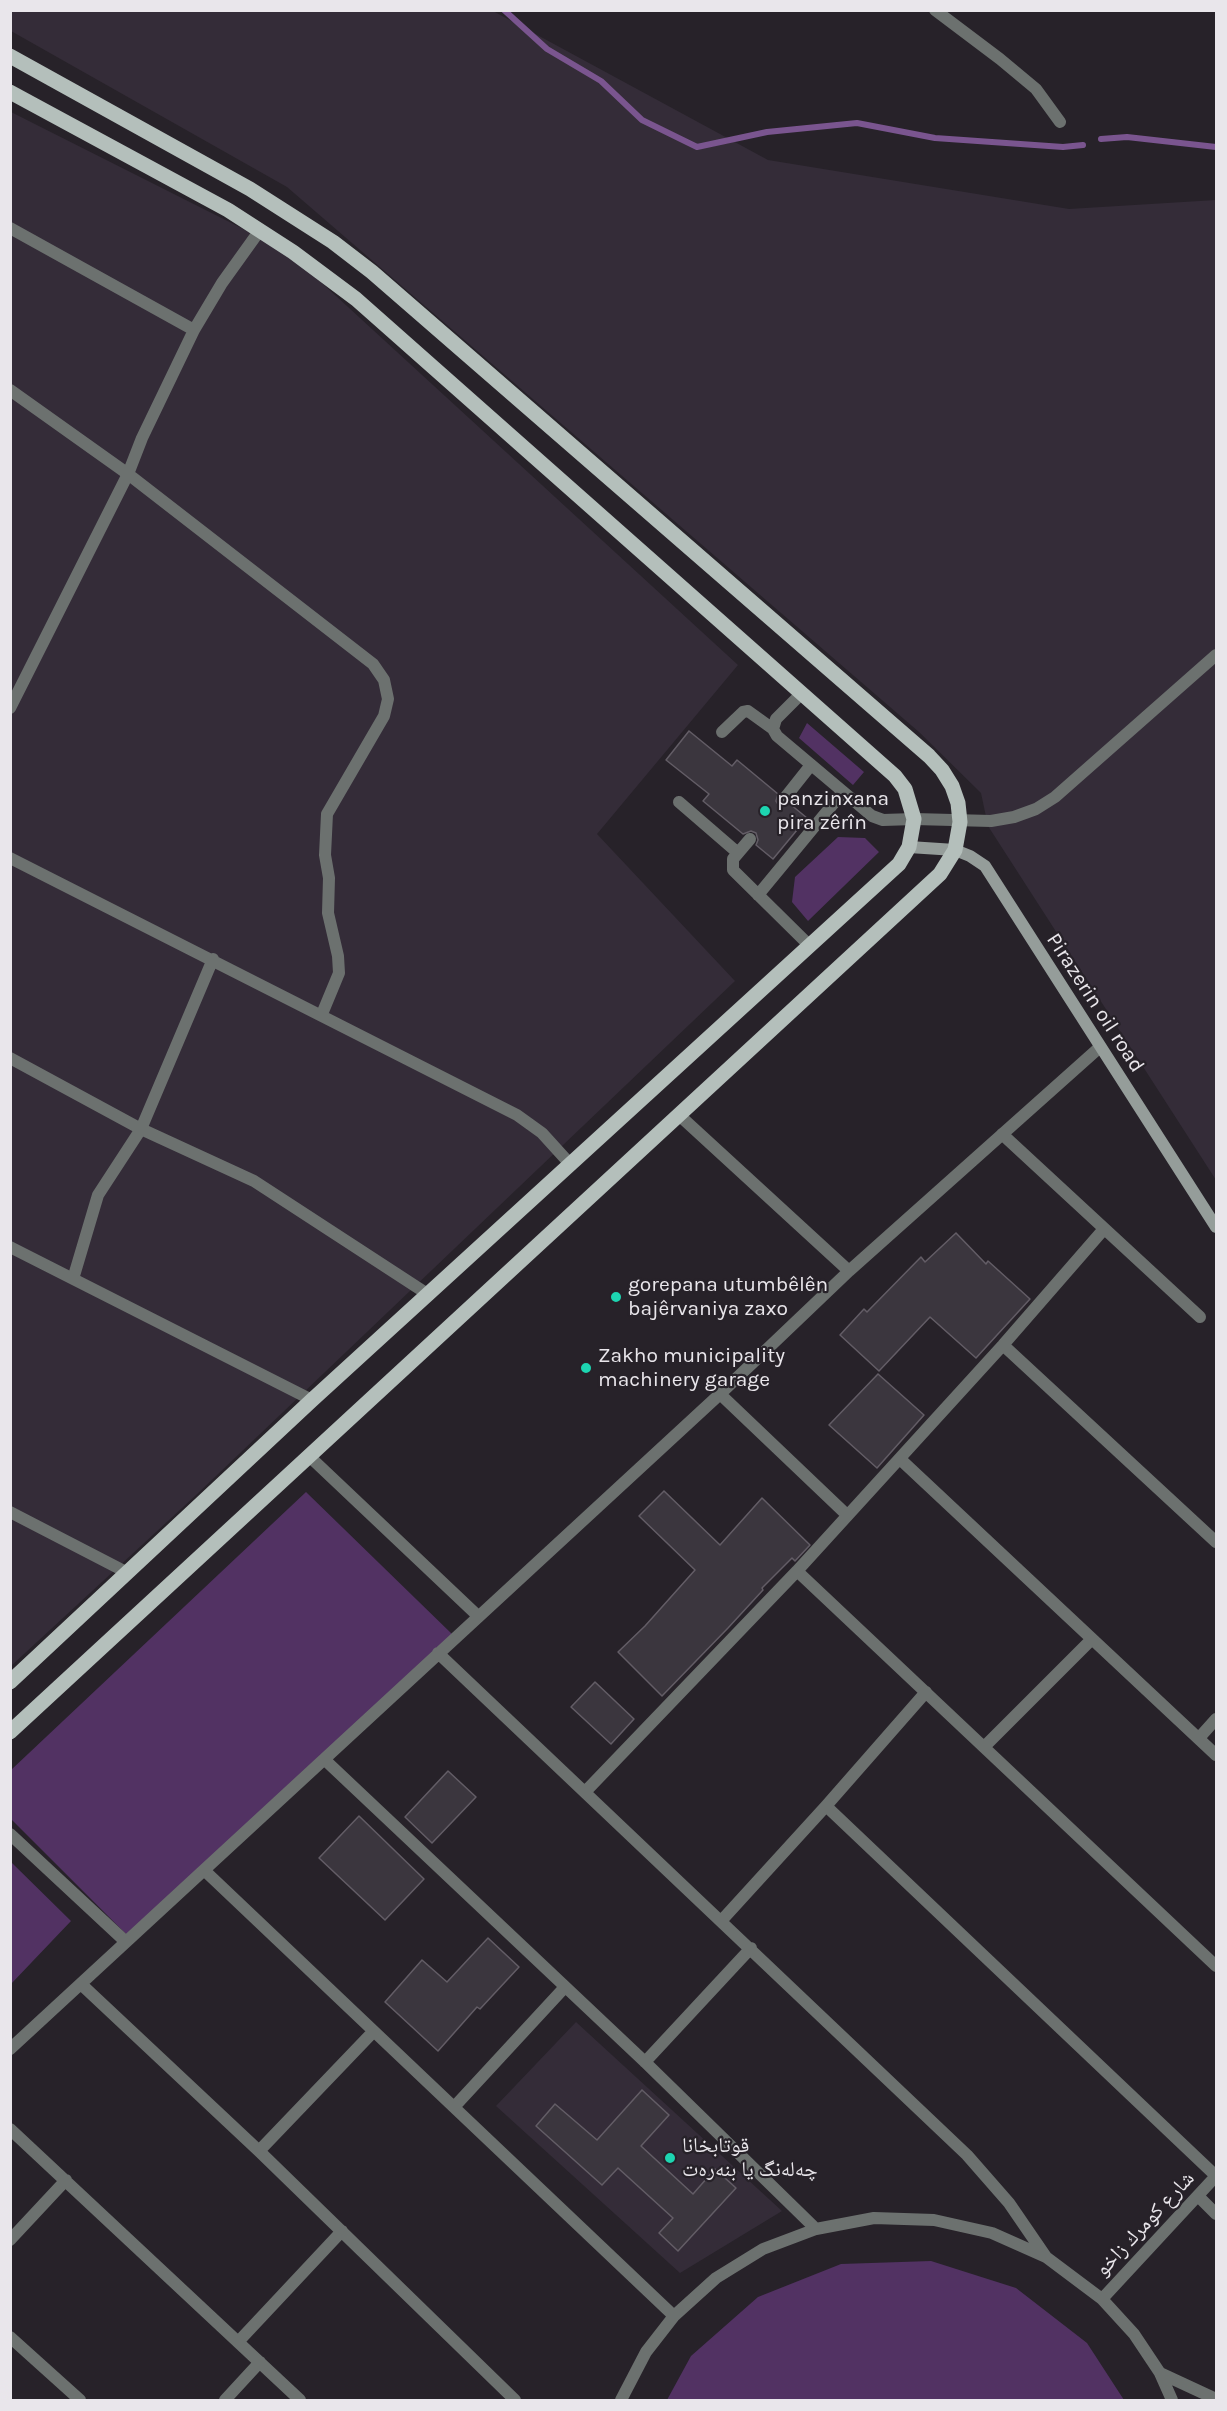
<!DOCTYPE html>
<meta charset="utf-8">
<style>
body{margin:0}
#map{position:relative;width:1227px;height:2411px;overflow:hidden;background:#272229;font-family:Karla,sans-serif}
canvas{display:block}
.frame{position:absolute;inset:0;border:12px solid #e9e6eb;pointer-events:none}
</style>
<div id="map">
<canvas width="1227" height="2411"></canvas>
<div class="frame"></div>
</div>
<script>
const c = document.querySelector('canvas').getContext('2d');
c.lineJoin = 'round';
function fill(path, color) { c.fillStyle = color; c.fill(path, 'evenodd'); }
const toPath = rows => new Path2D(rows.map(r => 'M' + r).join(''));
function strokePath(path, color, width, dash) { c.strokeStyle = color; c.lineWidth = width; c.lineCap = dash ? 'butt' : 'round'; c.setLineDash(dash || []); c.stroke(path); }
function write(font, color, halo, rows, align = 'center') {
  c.font = font + ' Karla,"Noto Naskh Arabic",sans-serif'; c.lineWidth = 4.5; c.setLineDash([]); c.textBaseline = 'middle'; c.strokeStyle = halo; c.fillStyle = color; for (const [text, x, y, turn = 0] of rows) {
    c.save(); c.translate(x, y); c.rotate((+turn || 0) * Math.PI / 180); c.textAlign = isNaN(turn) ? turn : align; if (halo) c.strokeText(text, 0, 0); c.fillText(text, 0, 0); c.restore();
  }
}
fill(toPath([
 [10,11,493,11,768,160,1069,209,1216,200,1216,1180,988,826,981,793,919,732,287,187,11,31],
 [11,112,287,251,738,665,597,834,735,981,195,1496,11,1666],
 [576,2022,782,2211,680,2273,496,2106]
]), '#342c38');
fill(toPath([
 [807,723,864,772,853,785,799,738],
 [838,837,865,838,879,852,808,921,792,902,795,877],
 [306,1492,453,1635,132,1940,11,1819,11,1770],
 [11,1862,71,1921,11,1984,10,1984],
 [931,2261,1016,2288,1087,2343,1124,2400,667,2400,691,2356,758,2297,841,2264]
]), '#523263');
strokePath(toPath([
 [504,10,547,49,601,81,642,120,697,147,767,132,857,123,935,138,1063,147,1083,145],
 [1101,139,1127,137,1216,147]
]), '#7a558f', 6);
const building = toPath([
 [689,731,732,766,737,760,778,794,776,801,779,806,790,804,807,818,773,859,756,845,758,840,756,833,751,831,743,834,703,801,709,794,666,760,689,731],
 [956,1233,986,1264,988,1261,1030,1299,976,1358,930,1317,879,1371,840,1335,864,1309,867,1312,921,1257,925,1262,956,1233],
 [878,1374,924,1415,877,1468,829,1425,878,1374],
 [664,1491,720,1545,762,1498,810,1545,795,1561,792,1558,762,1588,763,1590,728,1628,662,1696,618,1652,645,1626,695,1570,639,1516,664,1491],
 [595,1682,634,1719,611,1744,571,1707,595,1682],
 [448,1771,476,1797,432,1843,405,1817,448,1771],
 [359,1816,424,1879,385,1920,319,1858,359,1816],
 [488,1938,519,1967,480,2009,477,2007,438,2051,385,2002,422,1960,447,1982,488,1938],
 [642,2090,669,2115,641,2146,693,2194,715,2169,736,2188,678,2251,659,2233,673,2218,618,2168,602,2185,536,2126,555,2104,597,2140,642,2090]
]);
fill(building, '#3b363e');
strokePath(building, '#635d66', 1.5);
strokePath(toPath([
 [801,694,776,719,773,729,777,736,872,816,883,820,914,819],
 [722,732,743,712,748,711,773,729],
 [784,799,811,765],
 [679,802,738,853],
 [750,839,733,859,733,870,810,946],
 [758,895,843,792]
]), '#6c716f', 12);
strokePath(toPath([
 [935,10,1000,59,1036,89,1060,122],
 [10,228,194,330],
 [10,390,128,474,373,664,384,680,388,699,384,716,327,814,325,855,329,878,328,913,338,956,339,973,322,1014],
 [10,708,128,474,142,438,194,330,222,283,260,230],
 [914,819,991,821,1014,817,1036,809,1055,797,1216,655],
 [10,858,517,1115,542,1133,571,1165],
 [10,1058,141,1129,254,1181,429,1295],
 [679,1115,849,1271],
 [1002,1134,1200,1317],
 [10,1247,312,1400],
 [73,1279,98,1195,141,1129,213,959],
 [1003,1345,1216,1542],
 [720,1394,847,1515],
 [310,1457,478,1616],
 [900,1459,1216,1755],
 [10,1512,128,1573],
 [797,1571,1216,1966],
 [438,1653,967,2155,1009,2203,1046,2257],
 [1199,1738,1216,1719],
 [984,1747,1092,1639],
 [325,1760,645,2062,816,2229],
 [585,1792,797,1571,1003,1345,1104,1229],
 [826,1806,1216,2176],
 [10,1834,126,1942],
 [205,1871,674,2316],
 [722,1920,826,1806,926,1692],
 [82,1985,259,2151,515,2400],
 [10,2049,720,1394,849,1271,1100,1047],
 [645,2062,751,1948],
 [455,2106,565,1987],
 [10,2129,300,2400],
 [259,2151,373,2032],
 [1198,2196,1216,2214],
 [10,2240,66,2180],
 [1102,2299,1216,2176],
 [10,2337,80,2400],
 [238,2342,342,2231],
 [1160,2373,1216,2399],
 [225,2400,260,2362],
 [621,2400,646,2352,674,2316,716,2278,763,2249,816,2229,874,2218,934,2220,992,2233,1046,2257,1102,2299,1134,2334,1160,2373,1172,2400]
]), '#6c716f', 12);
strokePath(toPath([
 [909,847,955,850,970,856,985,866,1216,1227]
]), '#959d9a', 12);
strokePath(toPath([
 [10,56,250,189,333,242,372,272,929,756,942,770,952,786,958,803,960,822,955,850,940,874,10,1732],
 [10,92,228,210,293,252,356,299,895,776,905,789,914,819,909,847,899,864,312,1400,10,1682]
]), '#b4bfbb', 15);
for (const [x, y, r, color] of [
 [765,811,6,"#1dd5b1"],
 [616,1297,6,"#1dd5b1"],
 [586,1368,6,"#1dd5b1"],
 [670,2158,6,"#1dd5b1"]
]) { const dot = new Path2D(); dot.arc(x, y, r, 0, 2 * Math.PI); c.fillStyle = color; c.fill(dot); strokePath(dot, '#272229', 2); }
write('21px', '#e9e6eb', '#272229', [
 ["panzinxana",777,799],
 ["pira zêrîn",777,823],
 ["gorepana utumbêlên",628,1285],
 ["bajêrvaniya zaxo",628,1309],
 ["Zakho municipality",598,1356],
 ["machinery garage",598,1380],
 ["قوتابخانا",682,2146],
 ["چەلەنگ یا بنەرەت",682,2170]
], 'left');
write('21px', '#e9e6eb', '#272229', [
 ["Pirazerin oil road",1095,1003,57],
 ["شارع كومرك زاخو",1145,2224,-47]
]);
</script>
